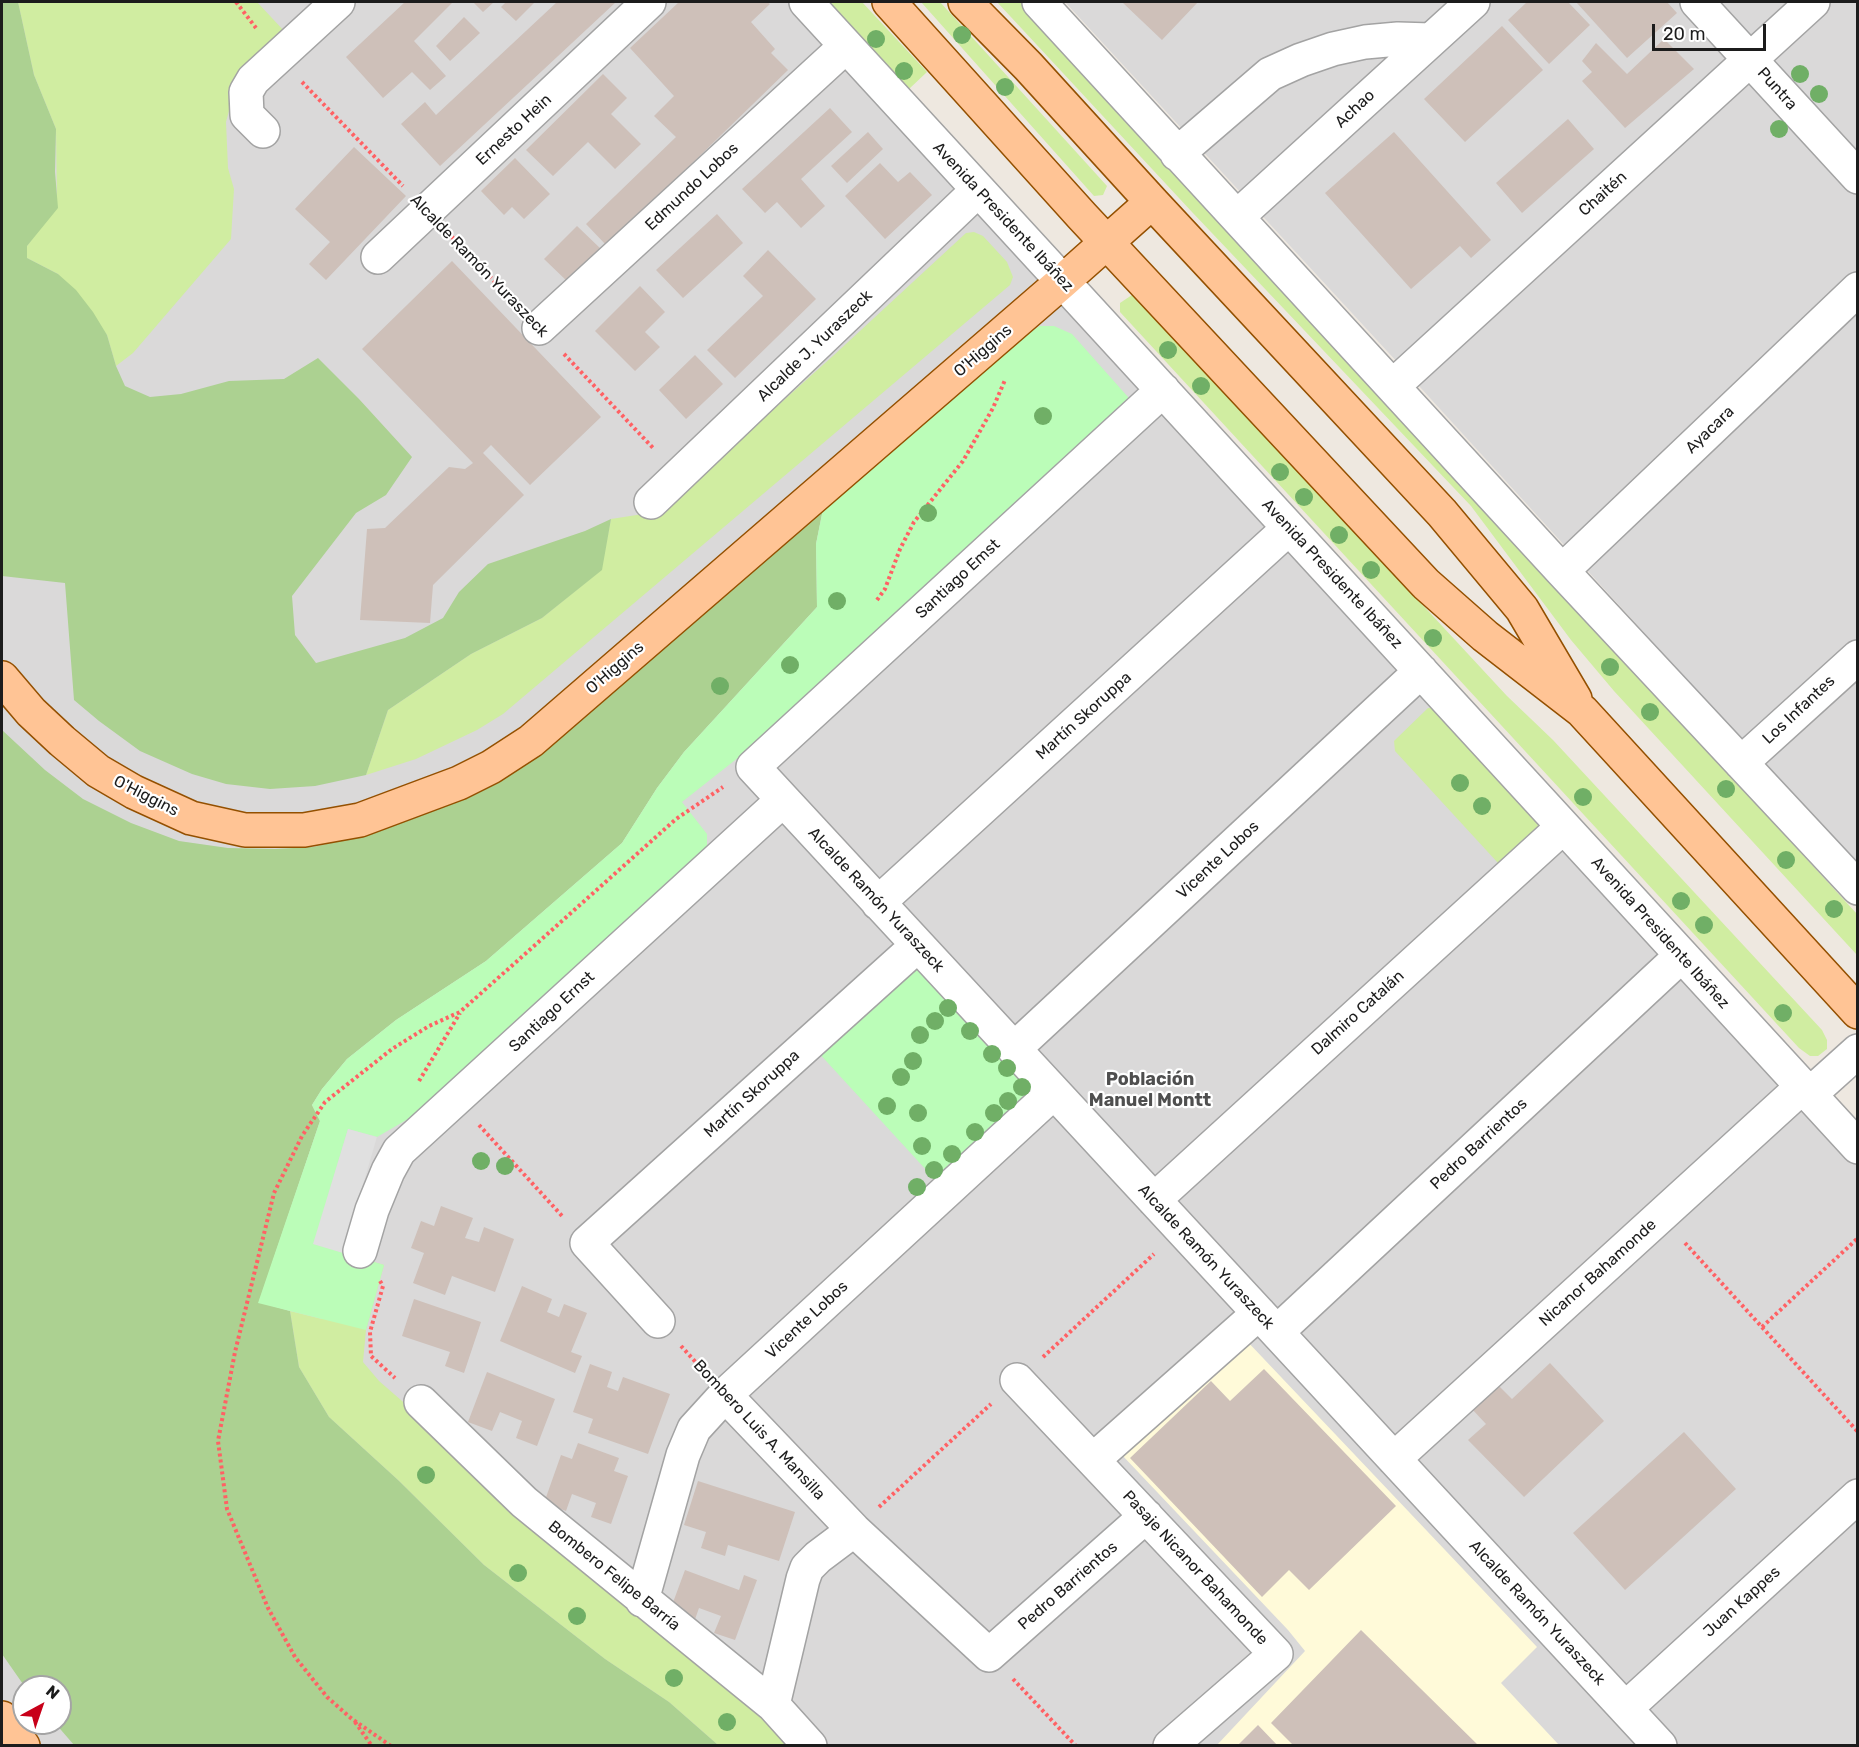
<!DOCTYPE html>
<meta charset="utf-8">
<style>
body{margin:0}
#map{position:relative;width:1859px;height:1747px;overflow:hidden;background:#eee8e0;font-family:Rubik,sans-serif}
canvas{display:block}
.frame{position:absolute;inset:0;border:3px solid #1c1c1c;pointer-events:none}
.north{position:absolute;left:12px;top:1675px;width:60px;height:60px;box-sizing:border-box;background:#fff;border:2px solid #a4a4a4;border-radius:50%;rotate:40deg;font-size:16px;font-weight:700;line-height:24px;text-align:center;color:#1c1c1c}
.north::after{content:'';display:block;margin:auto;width:21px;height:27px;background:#c80019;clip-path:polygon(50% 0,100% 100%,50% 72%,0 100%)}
.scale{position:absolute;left:1652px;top:24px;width:114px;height:27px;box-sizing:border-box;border:3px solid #1c1c1c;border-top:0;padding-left:8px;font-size:18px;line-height:21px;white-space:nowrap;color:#1c1c1c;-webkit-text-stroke:4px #fff;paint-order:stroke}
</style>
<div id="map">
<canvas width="1859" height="1747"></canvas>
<div class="frame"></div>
<div class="north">N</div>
<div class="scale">20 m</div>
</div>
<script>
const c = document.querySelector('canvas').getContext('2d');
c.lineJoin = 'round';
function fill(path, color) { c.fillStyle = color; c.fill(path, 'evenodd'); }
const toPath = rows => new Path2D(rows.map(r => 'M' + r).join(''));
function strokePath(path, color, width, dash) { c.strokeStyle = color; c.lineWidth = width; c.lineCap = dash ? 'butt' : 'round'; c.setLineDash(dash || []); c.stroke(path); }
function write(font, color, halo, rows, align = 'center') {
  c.font = font + ' Rubik,sans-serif'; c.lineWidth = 4.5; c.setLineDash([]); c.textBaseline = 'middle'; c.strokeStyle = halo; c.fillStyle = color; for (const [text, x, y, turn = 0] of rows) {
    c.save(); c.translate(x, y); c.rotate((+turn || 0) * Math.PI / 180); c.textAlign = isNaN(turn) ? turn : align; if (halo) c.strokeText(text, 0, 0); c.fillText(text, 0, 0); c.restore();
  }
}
fill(toPath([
 [2,2,795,2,1857,1162,1857,1745,2,1746],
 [24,1687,60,1687,60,1723,24,1723],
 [1065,2,1857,2,1857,866,1399,364]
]), '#dad9d9');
fill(toPath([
 [1245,1339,1537,1647,1501,1683,1559,1745,1217,1745,1305,1651,1288,1630,1121,1454]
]), '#fffad9');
fill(toPath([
 [18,2,257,2,286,33,237,81,226,122,228,168,234,189,231,239,133,353,116,366,107,335,58,274,27,258,27,246,57,205,56,129,34,75],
 [829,2,862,2,927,72,909,89],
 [921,2,940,2,1107,186,1103,195,1094,196],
 [997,2,1022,2,1857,914,1857,955,1614,691,1571,640,1471,506,1192,212],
 [974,232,983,236,1007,262,1013,277,1010,285,503,714,477,730,416,759,366,775,388,710,471,654,542,618,601,570,611,519,643,514,685,489,834,355,966,233],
 [1132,295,1138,298,1507,696,1553,740,1822,1030,1827,1040,1827,1049,1818,1056,1810,1056,1799,1048,1120,312,1120,303],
 [1428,708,1438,708,1543,822,1544,831,1507,865,1498,863,1395,751,1394,741],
 [313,1244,384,1265,366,1330,363,1362,379,1381,798,1745,718,1745,669,1702,605,1659,484,1565,398,1480,329,1417,299,1367,290,1311,322,1319]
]), '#d0eda1');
fill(toPath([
 [2,2,18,2,34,75,56,129,55,172,58,208,27,246,27,258,58,274,76,290,93,312,107,335,116,366,125,386,150,397,181,394,229,381,284,379,318,358,359,399,412,457,386,495,356,513,292,596,295,635,316,663,405,638,443,618,459,592,488,564,585,531,611,519,602,570,542,618,471,654,388,710,366,775,315,786,270,789,226,784,192,774,140,751,99,721,74,700,65,583,2,576],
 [823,509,816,544,817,607,684,752,657,788,622,843,486,961,396,1020,347,1059,322,1089,312,1105,320,1121,259,1302,290,1311,299,1367,329,1417,398,1480,484,1565,605,1659,669,1702,718,1745,74,1745,55,1723,60,1723,60,1687,25,1687,2,1654,2,730,45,770,83,799,131,823,179,841,228,848,275,849,313,847,349,839,425,812]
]), '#acd191');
fill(toPath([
 [1040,326,1054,326,1072,334,1128,397,1130,403,753,746,682,802,707,834,707,849,415,1115,377,1137,348,1129,314,1244,384,1265,366,1330,258,1303,320,1121,312,1105,322,1089,347,1059,396,1020,486,961,622,843,657,788,684,752,817,607,816,544,823,509,1033,330],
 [918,956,1042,1091,940,1185,816,1050]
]), '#bbfdb8');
fill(toPath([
 [348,1129,377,1137,343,1253,313,1244]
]), '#e0e0e0');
fill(toPath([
 [405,2,453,2,414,41,446,76,430,90,412,72,383,98,346,57],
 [473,2,494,2,483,12],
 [506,2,535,2,516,21,501,7],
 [557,2,616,2,440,166,401,124,425,102,436,115],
 [679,2,767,2,770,4,751,22,775,49,771,53,788,70,607,246,586,224,676,137,654,116,674,96,630,48],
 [1122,2,1198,2,1162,40],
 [1527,2,1568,2,1590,25,1549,64,1508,20],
 [1576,2,1667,2,1677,13,1627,58],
 [464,17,480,33,450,61,436,46],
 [1502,26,1543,70,1465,142,1424,99],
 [1664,39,1694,69,1625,128,1582,81,1592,72,1582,61,1596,43,1627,74],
 [603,74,627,98,611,114,641,144,615,169,588,142,553,176,526,150],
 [830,108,852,132,801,179,825,206,801,228,777,202,765,213,742,189],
 [1568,119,1594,149,1522,213,1496,183],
 [868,132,883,149,847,183,831,166],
 [1394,132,1491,240,1471,258,1460,246,1411,289,1325,193],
 [354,147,406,196,326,280,309,264,330,242,295,209],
 [515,158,550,194,524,219,512,207,504,215,481,191],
 [880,163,898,182,910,172,932,195,885,239,845,196],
 [717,214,743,243,683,298,656,270],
 [577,226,602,250,569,283,544,259],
 [768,250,816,299,735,378,707,350,763,296,743,276],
 [452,261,601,417,530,485,491,445,483,453,524,495,433,585,430,623,360,620,367,529,385,528,449,467,465,469,473,463,362,349],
 [640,286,665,312,645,332,660,347,635,371,595,331],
 [695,355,723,384,686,419,659,390],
 [441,1206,473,1218,465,1238,479,1242,484,1227,514,1239,495,1292,452,1276,445,1295,413,1283,424,1253,411,1248,421,1221,434,1226],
 [522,1286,552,1299,547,1312,559,1317,564,1304,587,1313,571,1352,582,1356,575,1373,500,1341],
 [414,1299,481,1322,464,1373,445,1366,450,1352,402,1336],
 [1550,1363,1604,1421,1524,1497,1468,1440,1486,1424,1471,1408,1497,1384,1512,1399],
 [590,1364,612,1372,607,1387,618,1391,623,1377,670,1394,648,1454,588,1433,593,1419,573,1412],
 [1264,1369,1396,1506,1309,1590,1289,1570,1262,1597,1130,1458,1211,1381,1230,1401],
 [487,1372,555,1399,537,1446,516,1438,522,1421,500,1412,492,1431,468,1422],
 [1684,1432,1736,1489,1625,1590,1573,1533],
 [578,1443,619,1458,614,1471,628,1476,611,1524,591,1517,596,1503,572,1494,566,1511,544,1503,561,1455,572,1459],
 [698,1481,795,1512,779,1561,728,1545,725,1556,701,1548,706,1532,684,1525],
 [685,1570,739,1590,744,1575,757,1580,735,1640,714,1633,721,1616,699,1608,693,1625,668,1616],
 [1361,1630,1479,1746,1294,1746,1271,1723],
 [1258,1725,1278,1746,1237,1746]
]), '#cec0b9');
const minor = toPath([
 [806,2,1858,1147],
 [1039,2,1562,571,1858,888],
 [1697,2,1858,177],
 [263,131,247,115,246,92,253,80,338,2],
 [1177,154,1270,74,1301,60,1333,49,1365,42,1398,39,1431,40],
 [1237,217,1473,2],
 [378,257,649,2],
 [539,328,846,46],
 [1393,386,1813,2],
 [1163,390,753,767,1660,1746],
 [651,502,978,190],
 [1562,571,1858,289],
 [1741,763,1858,657],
 [878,903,1289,528],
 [1014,1049,1421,671],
 [1809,1095,1858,1051],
 [1154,1200,1563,827],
 [360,1251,372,1210,388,1171,399,1151,783,800],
 [658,1321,587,1243,918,945],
 [1277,1332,1681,956],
 [1017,1380,1276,1654,1170,1746],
 [725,1395,854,1530,989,1655,1146,1516],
 [421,1402,524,1502,773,1705,810,1746],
 [1394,1459,1802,1087],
 [1093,1460,1259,1313],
 [642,1600,683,1455,694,1429,725,1395,1054,1092],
 [773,1705,803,1579,807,1568,818,1557,854,1530],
 [1626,1708,1858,1496]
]);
const major = toPath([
 [889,2,1082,216,1426,584,1485,636,1582,711,1858,1012],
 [965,2,1028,66,1152,202,1442,513,1522,609,1575,699],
 [2,678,31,712,62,741,98,771,134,792,191,818,245,830,304,830,360,820,459,783,491,767,531,741,1062,282,1152,202],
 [2,1718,23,1746]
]);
strokePath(minor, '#a3a3a3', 36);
strokePath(major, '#945000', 36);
strokePath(toPath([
 [236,2,256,28],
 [302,82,403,186],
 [452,237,515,303],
 [564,354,654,449],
 [877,600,885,589,900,549,914,522,963,461,993,408,1005,380],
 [419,1081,460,1013],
 [479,1125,563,1217],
 [1685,1243,1858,1432],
 [380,1281,383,1286,370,1332,371,1356,395,1378],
 [1762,1327,1858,1238],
 [681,1346,702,1369],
 [1043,1357,1154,1254],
 [879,1507,991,1404],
 [1013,1679,1076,1746],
 [355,1722,372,1746],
 [391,1746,352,1719,327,1697,295,1657,268,1608,227,1509,218,1441,235,1352,274,1193,302,1136,325,1102,392,1049,429,1026,460,1012,676,819,723,787]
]), '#ff6164', 4, [3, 3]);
strokePath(minor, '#fff', 33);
strokePath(major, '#ffc495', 33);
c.fillStyle = '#70af66';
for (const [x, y] of [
 [962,35],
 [876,39],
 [904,71],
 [1800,74],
 [1005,87],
 [1819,94],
 [1779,129],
 [1168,350],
 [1201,386],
 [1043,416],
 [1280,472],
 [1304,497],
 [928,513],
 [1339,535],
 [1371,570],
 [837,601],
 [1433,638],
 [790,665],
 [1610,667],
 [720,686],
 [1650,712],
 [1460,783],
 [1726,789],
 [1583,797],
 [1482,806],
 [1786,860],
 [1681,901],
 [1834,909],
 [1704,925],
 [948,1008],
 [1783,1013],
 [935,1021],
 [970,1031],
 [920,1035],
 [992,1054],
 [913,1061],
 [1007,1068],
 [901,1077],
 [1022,1087],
 [1008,1101],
 [887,1106],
 [918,1113],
 [994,1113],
 [975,1132],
 [922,1146],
 [952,1154],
 [481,1161],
 [505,1166],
 [934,1170],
 [917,1187],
 [426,1475],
 [518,1573],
 [577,1616],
 [674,1678],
 [727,1722]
]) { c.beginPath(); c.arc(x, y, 9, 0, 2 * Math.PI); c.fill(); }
write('16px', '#1c1c1c', '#fff', [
 ["Puntra",1777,89,48],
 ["Achao",1355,109,-43],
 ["Ernesto Hein",514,130,-43],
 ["Edmundo Lobos",692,187,-43],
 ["Chaitén",1603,194,-42],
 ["Avenida Presidente Ibáñez",1003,217,47],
 ["Alcalde Ramón Yuraszeck",479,266,46],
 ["Alcalde J. Yuraszeck",815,346,-44],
 ["O'Higgins",983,351,-41],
 ["Ayacara",1710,430,-44],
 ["Avenida Presidente Ibáñez",1332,574,47],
 ["Santiago Emst",958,579,-43],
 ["O'Higgins",615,668,-41],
 ["Los Infantes",1799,710,-43],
 ["Martín Skoruppa",1084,716,-42],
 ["O'Higgins",146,796,27],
 ["Vicente Lobos",1218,860,-43],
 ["Alcalde Ramón Yuraszeck",876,900,47],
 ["Avenida Presidente Ibáñez",1660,933,48],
 ["Santiago Ernst",552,1012,-43],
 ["Dalmiro Catalán",1358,1013,-42],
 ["Martín Skoruppa",752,1094,-42],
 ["Pedro Barrientos",1479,1144,-43],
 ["Alcalde Ramón Yuraszeck",1206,1257,47],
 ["Nicanor Bahamonde",1598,1273,-42],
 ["Vicente Lobos",807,1320,-43],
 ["Bombero Luis A. Mansilla",759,1430,47],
 ["Pasaje Nicanor Bahamonde",1195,1568,47],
 ["Bombero Felipe Barría",614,1576,39],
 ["Pedro Barrientos",1068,1586,-41],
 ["Juan Kappes",1742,1602,-42],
 ["Alcalde Ramón Yuraszeck",1537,1613,47]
]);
write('bold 18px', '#4f4f4f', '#fff', [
 ["Población",1150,1080],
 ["Manuel Montt",1150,1101]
]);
</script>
